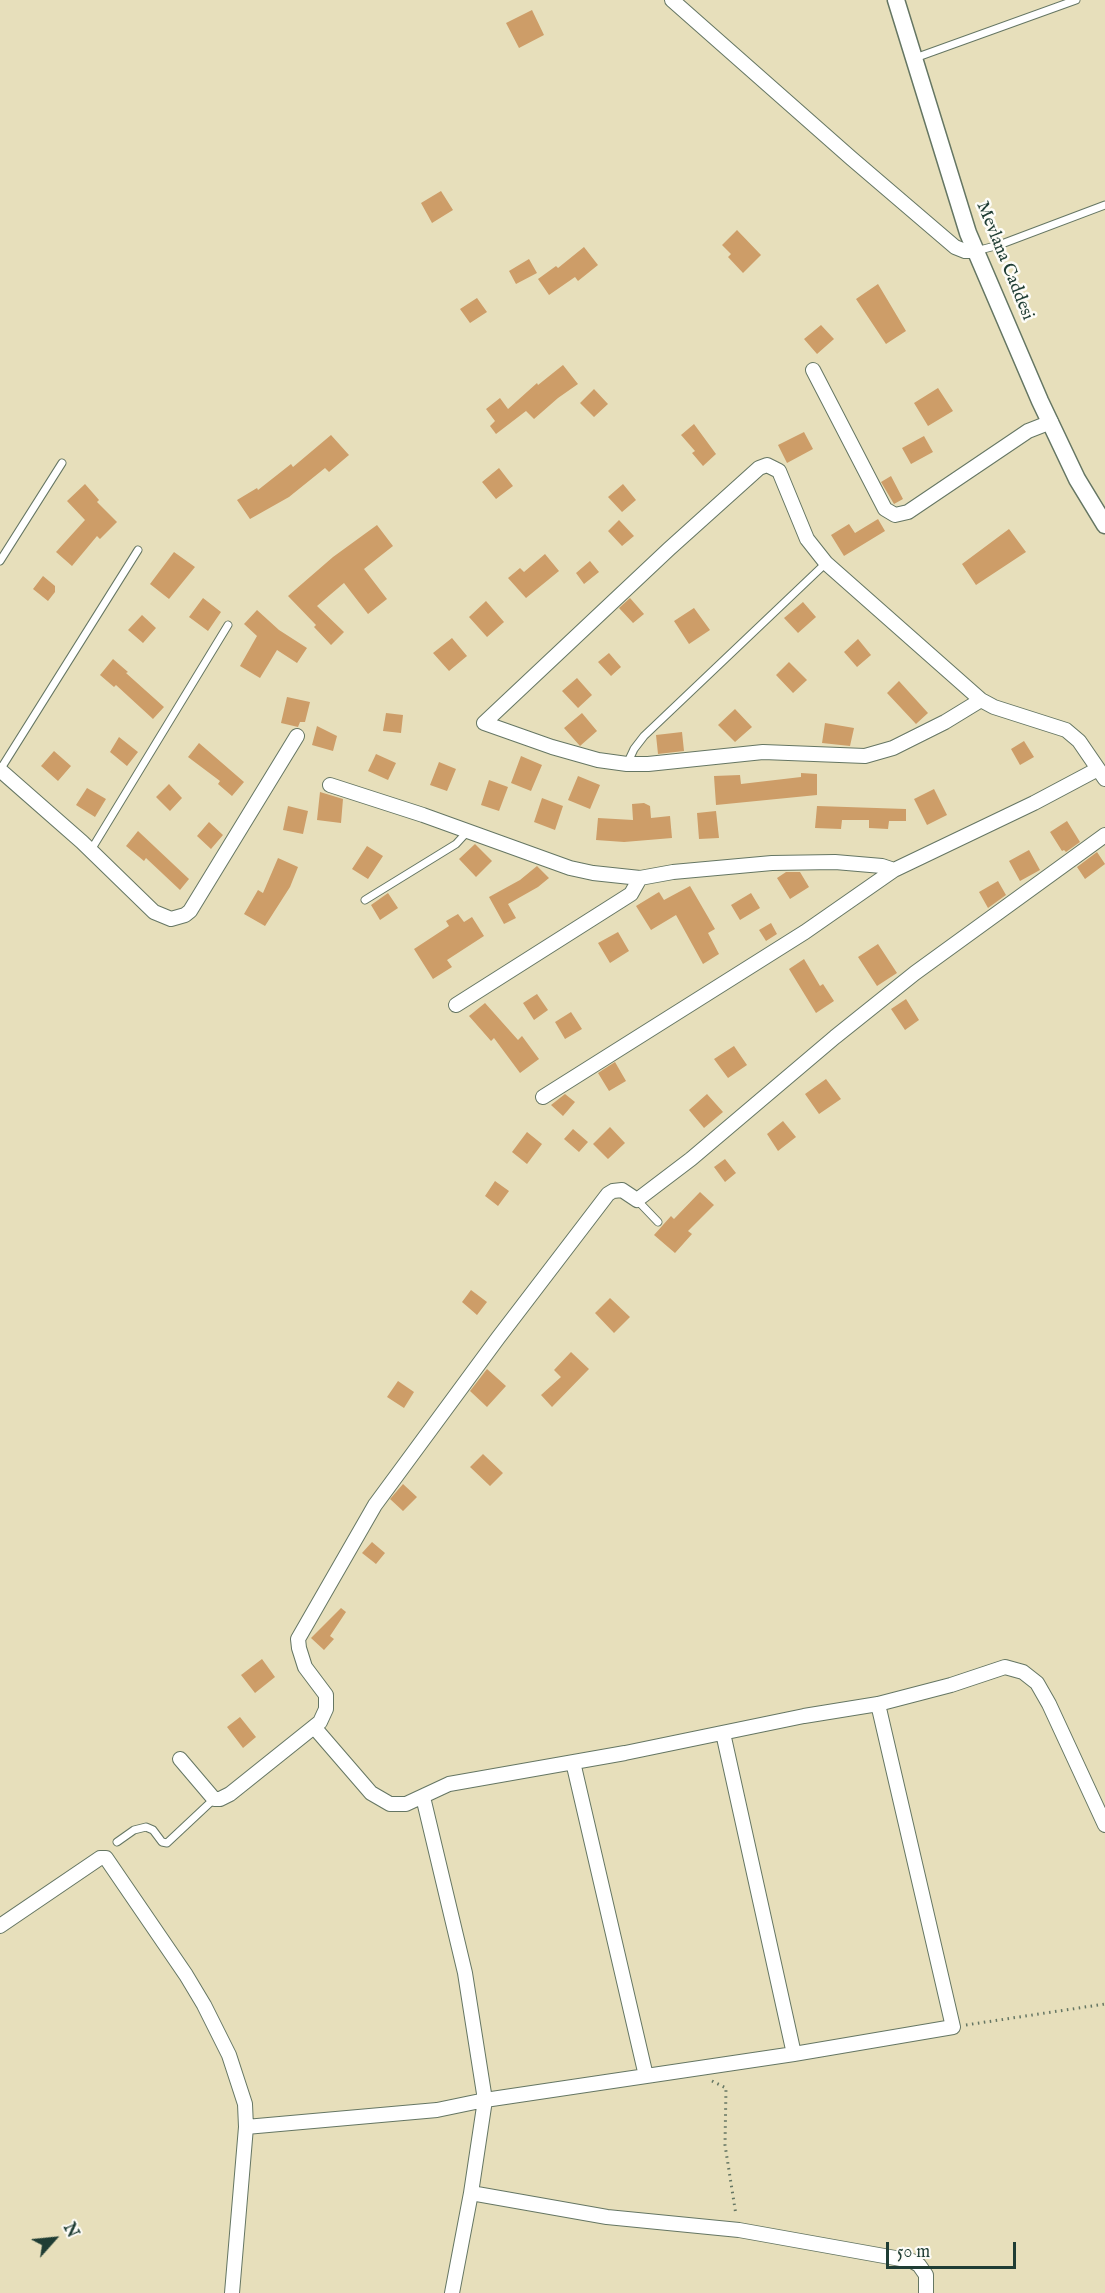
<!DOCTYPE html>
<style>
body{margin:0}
#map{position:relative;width:1105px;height:2293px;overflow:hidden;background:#e7dfbb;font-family:"IM FELL English",serif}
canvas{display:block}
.north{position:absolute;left:24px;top:2209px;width:60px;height:60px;-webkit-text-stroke:4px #fdfcf7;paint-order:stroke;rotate:63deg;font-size:16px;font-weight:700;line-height:24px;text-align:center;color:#1f3d34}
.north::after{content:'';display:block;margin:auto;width:21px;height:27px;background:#1f3d34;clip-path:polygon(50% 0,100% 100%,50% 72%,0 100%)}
.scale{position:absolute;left:886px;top:2242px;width:130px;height:27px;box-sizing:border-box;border:3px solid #1f3d34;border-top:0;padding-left:8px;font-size:18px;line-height:21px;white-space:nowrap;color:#1f3d34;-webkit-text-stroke:4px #fdfcf7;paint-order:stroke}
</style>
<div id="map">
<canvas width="1105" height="2293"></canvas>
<div class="north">N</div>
<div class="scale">50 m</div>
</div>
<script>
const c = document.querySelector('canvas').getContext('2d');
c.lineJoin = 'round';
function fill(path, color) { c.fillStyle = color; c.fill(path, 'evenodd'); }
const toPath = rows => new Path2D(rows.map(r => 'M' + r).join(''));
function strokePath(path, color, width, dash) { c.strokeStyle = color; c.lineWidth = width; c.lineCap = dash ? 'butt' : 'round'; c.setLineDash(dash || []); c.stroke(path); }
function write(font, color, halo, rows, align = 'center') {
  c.font = font + ' "IM FELL English",serif'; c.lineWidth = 5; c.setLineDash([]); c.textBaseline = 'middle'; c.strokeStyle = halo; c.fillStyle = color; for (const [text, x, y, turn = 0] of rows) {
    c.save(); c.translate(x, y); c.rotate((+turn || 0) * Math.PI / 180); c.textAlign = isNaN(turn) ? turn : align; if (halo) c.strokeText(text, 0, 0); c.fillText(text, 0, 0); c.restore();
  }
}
fill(toPath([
 [532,10,544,35,519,48,506,23],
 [441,191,453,210,432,223,421,203],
 [737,230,761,255,743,273,728,257,731,254,722,245],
 [584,247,598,265,578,281,575,277,549,295,538,279,556,266,558,268],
 [529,259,537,273,516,284,509,271],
 [878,284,906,331,886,344,856,299],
 [477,298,487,312,470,323,460,309],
 [821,325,834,339,817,354,804,339],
 [563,365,578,384,558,398,534,419,526,411,496,434,490,426,495,421,486,409,500,398,508,409,537,383,538,385],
 [938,388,953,411,928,426,914,403],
 [594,389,608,404,594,417,580,403],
 [694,424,716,454,703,466,692,453,695,451,681,435],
 [804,432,813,449,787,463,778,445],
 [331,435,349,455,329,472,325,468,289,497,250,519,237,500,257,488,258,490,291,464,293,467],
 [924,436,933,452,911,464,902,448],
 [499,468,513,486,496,499,482,482],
 [891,476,903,499,894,504,881,482],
 [85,484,99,500,97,502,117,522,100,539,97,536,72,566,56,552,85,520,67,501],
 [623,484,636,500,622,512,608,497],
 [878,519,885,531,844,556,831,535,849,524,855,533],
 [619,520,634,536,622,546,608,531],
 [377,525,393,546,364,569,387,599,368,614,344,583,317,606,344,632,331,645,314,627,316,625,288,596,333,557],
 [1009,529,1026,552,976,585,962,564],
 [174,552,195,567,169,599,150,584],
 [545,554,559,571,526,598,508,578,520,568,524,572],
 [590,561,599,572,584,584,576,573],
 [43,576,55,586,55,592,48,601,33,589],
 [203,598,221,612,208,631,189,617],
 [630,598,644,614,633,623,619,608],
 [486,601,504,622,487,637,469,617],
 [803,602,816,617,798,633,784,618],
 [694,608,710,630,689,644,674,621],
 [257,610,279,630,307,648,297,663,277,650,260,678,240,666,257,636,244,624],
 [142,615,156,628,143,643,128,630],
 [452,638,467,656,449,671,433,653],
 [858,639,871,655,857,667,844,652],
 [609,653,621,667,611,676,598,662],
 [113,659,128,672,126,673,164,707,153,719,116,685,114,687,100,675],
 [789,662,807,680,793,693,776,675],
 [577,678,592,695,578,708,562,691],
 [899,681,928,713,916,724,887,693],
 [287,697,310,702,305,722,300,722,298,727,281,723],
 [735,709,752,727,735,742,718,725],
 [386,713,403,715,401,733,383,731],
 [582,713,597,731,580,746,564,728],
 [825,723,854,728,850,746,822,743],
 [317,726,337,736,333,751,312,745],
 [682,732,684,751,658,754,656,735],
 [119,737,138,752,127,766,110,752],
 [1024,741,1034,757,1020,765,1011,749],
 [199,743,244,782,232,796,218,784,220,781,188,757],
 [54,751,71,766,58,781,41,766],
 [376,754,396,763,388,780,368,771],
 [521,756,542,765,531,791,511,783],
 [439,762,456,769,447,791,430,785],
 [801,773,817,774,817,795,716,805,714,776,740,775,741,784,801,777],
 [578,776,600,785,590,809,568,800],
 [489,780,508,787,499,811,481,805],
 [169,784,182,798,170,811,156,797],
 [87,788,106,799,95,817,76,805],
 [934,789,947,815,927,825,914,799],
 [320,792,343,799,341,823,317,820],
 [542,798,563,806,555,830,534,822],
 [644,803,650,806,651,818,670,816,672,838,624,842,596,840,598,818,633,820,632,804],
 [288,806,308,811,303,834,283,830],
 [817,806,906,809,906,821,889,821,888,829,869,828,869,820,842,820,841,829,815,828],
 [716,811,719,838,699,839,697,813],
 [1067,821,1080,842,1066,852,1064,850,1062,851,1050,832],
 [209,822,223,835,211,849,197,836],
 [138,831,189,879,180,890,146,858,144,861,126,846],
 [475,844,492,861,476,877,459,859],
 [367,846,383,856,368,879,352,869],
 [1029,850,1040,870,1020,881,1009,861],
 [1097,852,1105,864,1085,879,1077,867],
 [278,858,298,867,290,887,265,926,244,914,258,890,263,893],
 [537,866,549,878,538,887,508,904,516,918,504,924,489,897,520,880],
 [786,872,800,872,809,887,790,899,777,878],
 [998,881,1006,895,988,908,979,892],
 [690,886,715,929,708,933,719,954,703,964,676,915,651,930,636,906,659,892,664,900],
 [388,893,398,908,380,920,371,905],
 [751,893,760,908,740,920,731,905],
 [458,914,464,922,472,917,484,936,447,960,452,967,433,979,414,949,449,926,446,921],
 [771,923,777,934,766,941,759,930],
 [618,932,629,951,610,963,598,943],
 [878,944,897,973,877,986,858,957],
 [804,959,820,986,823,984,834,1001,816,1013,789,969],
 [537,994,548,1010,534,1020,523,1003],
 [906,999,919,1020,905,1030,891,1009],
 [485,1003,518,1040,522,1036,539,1059,520,1073,494,1038,491,1041,469,1016],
 [571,1012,582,1029,565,1039,555,1022],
 [734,1046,747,1065,728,1078,714,1059],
 [615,1062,626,1081,609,1091,598,1073],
 [826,1079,841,1099,819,1114,805,1094],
 [565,1094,575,1102,563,1116,551,1105],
 [707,1094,723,1112,704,1128,689,1110],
 [783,1121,796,1137,778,1151,767,1134],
 [610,1127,625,1143,608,1159,593,1144],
 [573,1129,588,1142,579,1152,564,1139],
 [527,1132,542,1144,527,1164,512,1152],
 [725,1159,736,1173,725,1182,714,1167],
 [495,1181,509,1191,498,1206,485,1196],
 [700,1192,714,1205,688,1231,692,1234,675,1253,654,1235,671,1216,674,1219],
 [471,1290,487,1302,477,1315,462,1302],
 [610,1298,630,1317,614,1333,595,1313],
 [571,1352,589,1369,552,1407,541,1395,561,1377,554,1370],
 [487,1369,506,1386,487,1407,470,1391],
 [398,1381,414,1392,404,1408,387,1397],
 [483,1454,503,1473,490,1486,470,1467],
 [403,1484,417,1497,403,1511,390,1499],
 [372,1542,385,1553,376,1564,362,1553],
 [341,1608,346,1612,330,1636,334,1639,324,1650,311,1638],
 [262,1659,275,1677,255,1693,241,1675],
 [240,1717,256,1737,243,1748,227,1727]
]), '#cd9d68');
const service = toPath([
 [915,58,1076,0],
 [976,251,999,245,1105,205],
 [0,561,62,463],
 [627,764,634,749,644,736,826,563],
 [0,770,138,550],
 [91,850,228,625],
 [365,900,456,844,467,832],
 [637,1200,658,1222],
 [117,1842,134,1830,146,1827,153,1830,162,1842,167,1843,214,1799]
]);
const minor = toPath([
 [672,0,851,158,955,247,965,251,976,251],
 [813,370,885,509,895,515,908,512,1028,431,1051,422],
 [981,700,945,722,893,748,865,756,763,752,648,764,627,764,598,760,552,747,484,723,669,549,759,468,767,465,779,471,807,539,826,563,981,700,994,707,1066,730,1079,741,1105,779],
 [0,770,82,842,154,912,171,919,185,915,190,911,297,736],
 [330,785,423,815,570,868,593,873,640,878,673,872,772,863,835,862,882,866,894,870],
 [456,1005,631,894,640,878],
 [543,1097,805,932,894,870,1034,803,1098,769],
 [314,1727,371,1793,390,1804,406,1804,449,1784,625,1753,804,1716,878,1704,951,1685,1005,1667,1023,1672,1037,1683,1049,1704,1105,1825],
 [723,1733,794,2054],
 [180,1759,214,1799,220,1799,230,1794,320,1722,326,1709,326,1695,305,1667,299,1648,298,1639,375,1505,498,1338,608,1194,613,1191,622,1190,637,1200,691,1159,835,1037,915,973,1105,835],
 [573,1762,646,2076],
 [423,1797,465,1973,485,2100,471,2193,452,2293],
 [0,1926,100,1858,106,1858,186,1975,204,2005,229,2055,245,2104,246,2127,232,2293],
 [246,2127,437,2110,485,2100,794,2054,953,2027,878,1704],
 [471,2193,607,2217,739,2230,912,2261,919,2265,926,2275,926,2293]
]);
const tertiary = toPath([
 [896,0,968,233,1040,401,1077,479,1105,525]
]);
strokePath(service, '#657663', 9);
strokePath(minor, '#657663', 16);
strokePath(tertiary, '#657663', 19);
strokePath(toPath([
 [966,2025,1105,2004],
 [712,2081,726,2088,725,2145,736,2215]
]), '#657663', 3, [1.5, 4.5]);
strokePath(service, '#fff', 7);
strokePath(minor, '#fff', 14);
strokePath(tertiary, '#fff', 16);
write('18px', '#1f3d34', '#fdfcf7', [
 ["Mevlana Caddesi",1004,261,68]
]);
</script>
